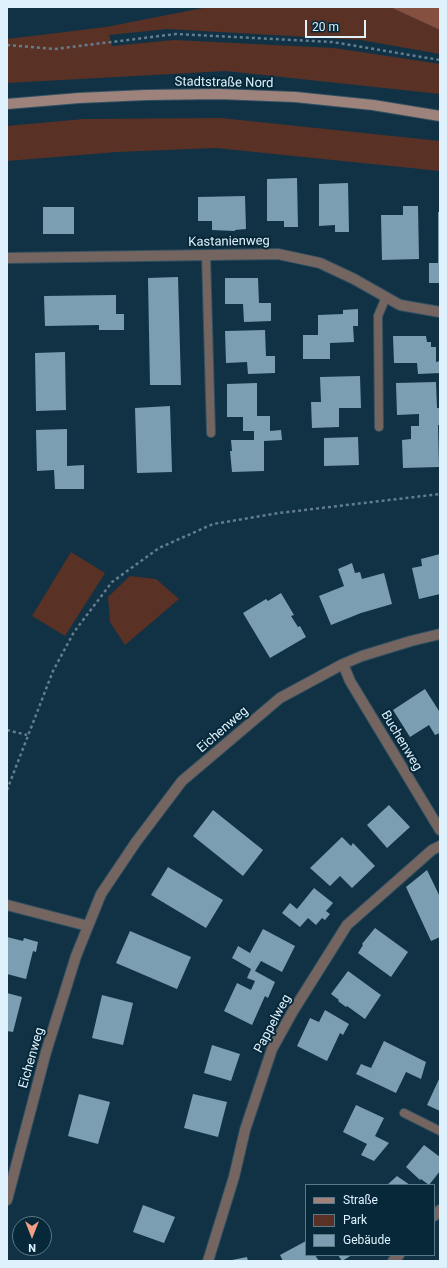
<!DOCTYPE html>
<meta charset="utf-8">
<style>
body{margin:0}
#map{position:relative;width:447px;height:1268px;overflow:hidden;background:#113244;font-family:Roboto,sans-serif}
canvas{display:block}
.frame{position:absolute;inset:0;border:8px solid #dff1fd;pointer-events:none}
.legend{position:absolute;left:305px;top:1184px;width:130px;height:72px;box-sizing:border-box;background:#062839;border:1px solid #5d7887;margin:0;padding:5px 7px;list-style:none;font-size:12px;color:#dff1fd}
.legend li{display:flex;align-items:center;gap:8px;height:20px}
.legend b{width:20px;border:1px solid #5d7887}
.north{position:absolute;left:12px;top:1216px;width:40px;height:40px;box-sizing:border-box;background:#062839;border:1px solid #5d7887;border-radius:50%;rotate:180deg;font-size:11px;font-weight:700;line-height:16px;text-align:center;color:#dff1fd}
.north::after{content:'';display:block;margin:auto;width:14px;height:18px;background:#f39f85;clip-path:polygon(50% 0,100% 100%,50% 72%,0 100%)}
.scale{position:absolute;left:305px;top:20px;width:61px;height:18px;box-sizing:border-box;border:2px solid #dff1fd;border-top:0;padding-left:5px;font-size:12px;line-height:14px;white-space:nowrap;color:#dff1fd;-webkit-text-stroke:3px #062839;paint-order:stroke}
</style>
<div id="map">
<canvas width="447" height="1268"></canvas>
<div class="frame"></div>
<ul class="legend">
<li><b style="height:5px;background:#9d837c"></b>Straße</li>
<li><b style="height:11px;background:#5a3125"></b>Park</li>
<li><b style="height:11px;background:#7b9eb3"></b>Gebäude</li>
</ul>
<div class="north">N</div>
<div class="scale">20 m</div>
</div>
<script>
const c = document.querySelector('canvas').getContext('2d');
c.lineJoin = 'round';
function fill(path, color) { c.fillStyle = color; c.fill(path, 'evenodd'); }
const toPath = rows => new Path2D(rows.map(r => 'M' + r).join(''));
function strokePath(path, color, width, dash) { c.strokeStyle = color; c.lineWidth = width; c.lineCap = dash ? 'butt' : 'round'; c.setLineDash(dash || []); c.stroke(path); }
function write(font, color, halo, rows, align = 'center') {
  c.font = font + ' Roboto,sans-serif'; c.lineWidth = 4; c.setLineDash([]); c.textBaseline = 'middle'; c.strokeStyle = halo; c.fillStyle = color; for (const [text, x, y, turn = 0] of rows) {
    c.save(); c.translate(x, y); c.rotate((+turn || 0) * Math.PI / 180); c.textAlign = isNaN(turn) ? turn : align; if (halo) c.strokeText(text, 0, 0); c.fillText(text, 0, 0); c.restore();
  }
}
fill(toPath([
 [208,7,390,7,440,30,440,54,361,40,167,29,109,35,112,46,174,40,334,48,414,60,440,64,440,94,226,71,7,83,7,39,106,27],
 [221,118,440,141,440,171,216,148,117,152,7,161,7,126,84,119],
 [71,552,105,573,65,636,32,616],
 [130,576,156,579,179,599,125,645,110,622,108,597]
]), '#5a3125');
fill(toPath([
 [390,7,440,7,440,30]
]), '#855040');
fill(toPath([
 [297,178,298,227,284,227,284,221,267,221,267,179],
 [348,183,349,232,335,232,335,225,319,226,319,184],
 [245,196,246,229,235,230,235,231,212,230,212,221,198,221,198,197],
 [403,206,418,206,419,259,382,260,381,215,403,215],
 [43,207,74,207,74,234,43,234],
 [438,212,440,212,440,278,439,278,439,283,429,283,429,263,438,263],
 [178,277,181,385,150,385,148,278],
 [225,278,258,278,259,303,271,303,271,321,244,322,243,304,225,304],
 [116,295,116,314,124,314,124,330,99,330,99,325,45,326,44,296],
 [358,309,358,326,353,326,354,342,330,343,330,359,303,359,303,335,318,335,318,315,343,314,343,310],
 [265,330,266,356,275,356,275,373,248,374,247,362,226,363,225,331],
 [393,336,426,336,427,342,431,342,431,347,436,347,436,362,440,361,440,373,418,374,417,363,394,363],
 [65,352,66,410,36,411,35,353],
 [360,376,361,408,339,408,339,427,312,428,311,402,321,402,320,377],
 [436,382,437,408,440,408,440,425,438,425,439,467,403,468,402,440,411,439,411,426,419,426,419,414,397,415,396,383],
 [257,383,257,416,270,416,270,431,281,430,282,440,264,441,264,471,232,472,230,451,232,451,231,440,254,440,254,431,243,431,243,417,227,417,227,384],
 [170,406,172,472,137,473,135,408],
 [67,429,67,466,84,465,84,489,55,489,54,470,37,471,36,430],
 [358,437,359,465,324,466,324,438],
 [440,554,440,594,419,599,412,568,422,566,421,559],
 [352,563,355,573,360,572,362,579,384,573,392,604,361,613,331,625,319,596,344,586,338,569],
 [281,593,294,615,291,616,298,627,300,626,306,637,270,658,243,613,266,599,268,601],
 [425,689,439,711,440,710,440,733,435,735,429,725,410,737,393,710],
 [389,805,410,827,387,848,367,825],
 [213,810,263,850,243,876,193,836],
 [342,837,351,846,353,843,375,866,352,888,340,876,330,886,310,868],
 [168,867,223,900,206,928,151,895],
 [427,870,440,897,440,937,431,941,406,887],
 [314,888,333,903,326,911,330,914,325,920,322,918,316,925,308,918,300,927,282,913,290,903,297,909],
 [375,928,408,952,391,977,358,953,363,945,362,944],
 [263,929,295,946,282,972,261,961,255,971,275,982,268,998,265,996,252,1025,224,1011,237,983,251,990,255,981,247,978,251,969,232,958,238,946,250,953],
 [130,931,191,957,177,989,116,963],
 [7,937,23,941,24,938,38,942,36,952,33,951,26,979,7,974],
 [348,971,381,995,365,1019,347,1006,346,1007,338,1001,339,1000,331,994],
 [7,993,22,997,13,1032,7,1031],
 [102,995,133,1003,123,1045,92,1038],
 [325,1010,349,1024,343,1035,340,1033,327,1061,297,1046,310,1018,319,1022],
 [384,1041,426,1062,421,1079,406,1072,396,1093,356,1074,361,1064,371,1068],
 [212,1045,240,1054,231,1081,204,1073],
 [440,1077,440,1111,427,1105],
 [79,1094,110,1102,98,1144,68,1136],
 [193,1094,227,1102,218,1137,184,1128],
 [356,1105,384,1118,375,1136,389,1143,374,1161,361,1155,367,1144,343,1132],
 [424,1145,440,1157,440,1171,429,1185,421,1179,420,1180,406,1167],
 [397,1176,410,1185,387,1185],
 [143,1205,175,1217,164,1243,133,1232],
 [306,1241,306,1255,315,1255,319,1261,283,1261,280,1255],
 [338,1255,352,1255,342,1261],
 [247,1257,248,1261,232,1261,232,1260]
]), '#7b9eb3');
const lane = toPath([
 [206,255,211,433],
 [379,427,378,316,386,297],
 [404,1113,440,1131]
]);
const street = toPath([
 [7,258,278,254,320,263,354,279,400,305,440,312],
 [343,664,350,681,440,830],
 [7,905,88,926],
 [7,1200,46,1052,76,956,101,894,136,842,182,781,280,698,343,664,362,656,411,641,440,634],
 [434,1216,440,1210],
 [208,1261,234,1177,245,1130,272,1049,293,1011,347,925,432,850,440,846],
 [393,1261,399,1255]
]);
const secondary = toPath([
 [7,104,79,98,146,95,219,94,295,97,373,105,440,116]
]);
strokePath(lane, '#325162', 10);
strokePath(street, '#325162', 12);
strokePath(secondary, '#325162', 12);
strokePath(toPath([
 [7,45,55,49,176,34,332,42,440,60],
 [7,730,27,735],
 [7,790,53,671,74,632,112,582,159,548,213,524,279,513,440,494]
]), '#627d8d', 2.5, [3, 3]);
strokePath(lane, '#756560', 8);
strokePath(street, '#756560', 10);
strokePath(secondary, '#9d837c', 10);
write('13px', '#dff1fd', '#062839', [
 ["Stadtstraße Nord",224,83,1],
 ["Kastanienweg",229,242,-1],
 ["Eichenweg",223,730,-41],
 ["Buchenweg",401,741,59],
 ["Pappelweg",273,1024,-62],
 ["Eichenweg",32,1058,-74]
]);
</script>
